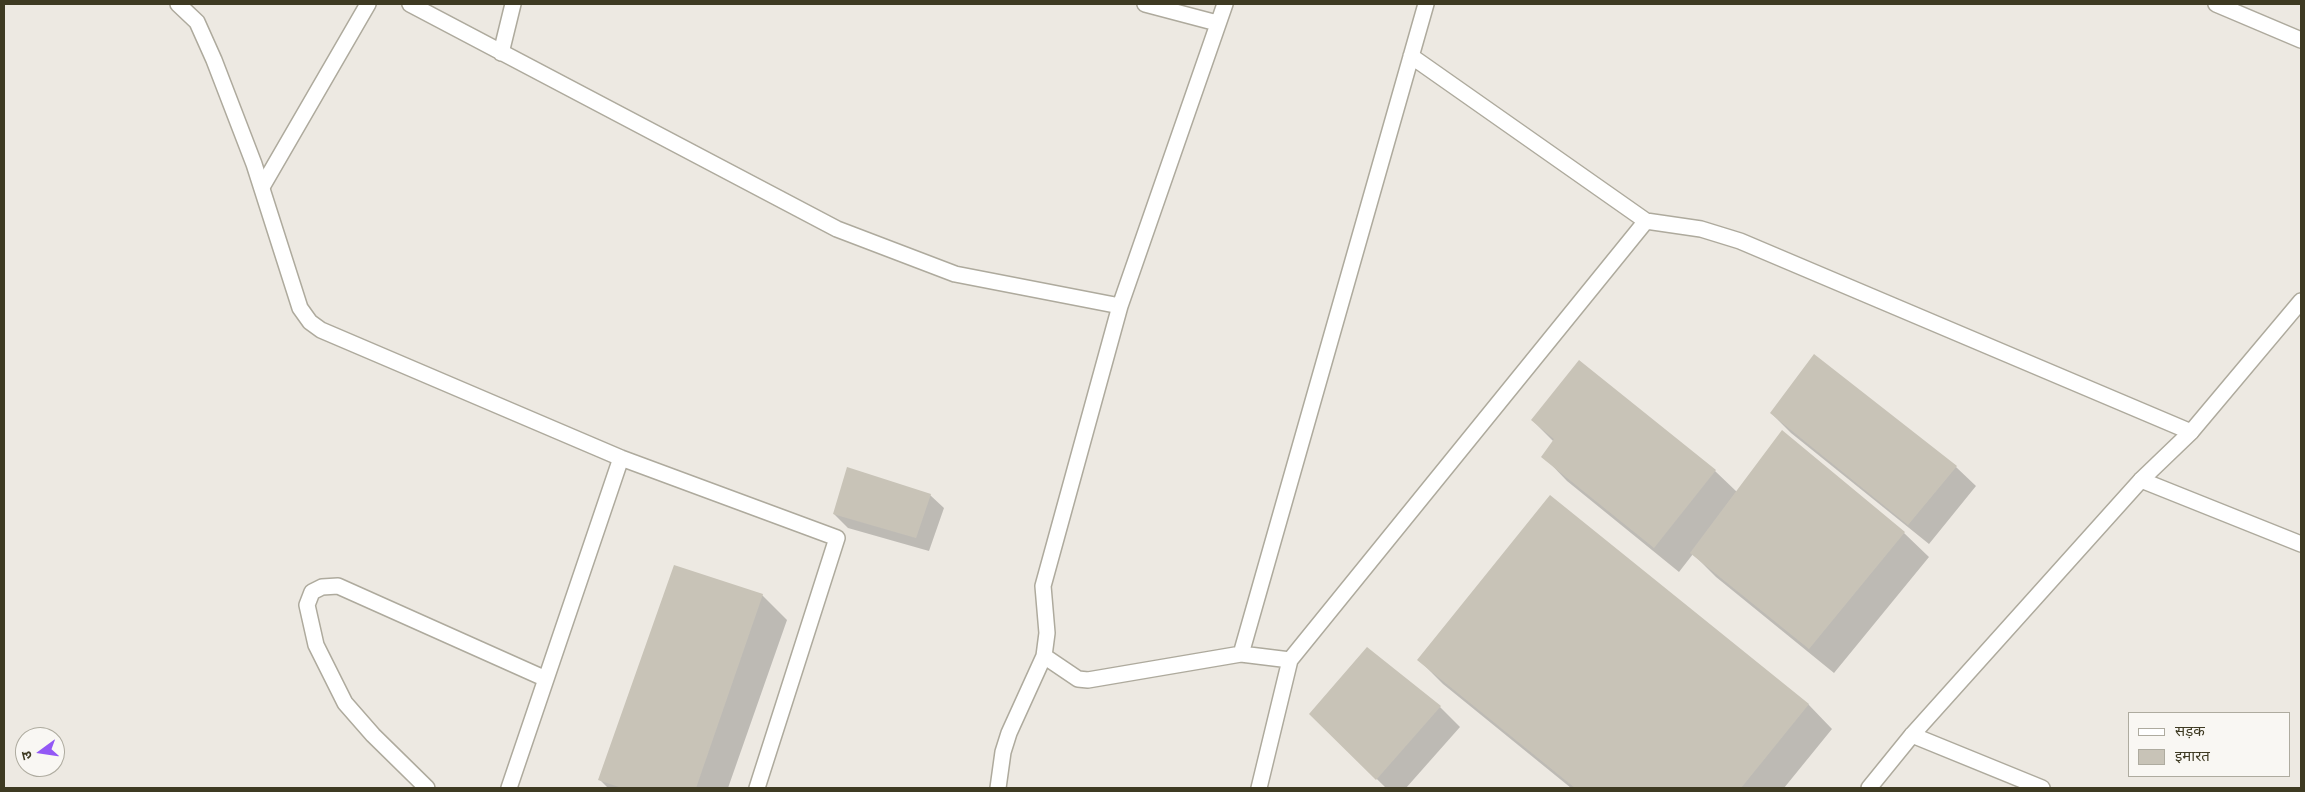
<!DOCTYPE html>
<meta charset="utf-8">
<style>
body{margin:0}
#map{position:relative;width:2305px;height:792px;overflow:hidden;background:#ede9e2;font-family:Commissioner,"Noto Sans Devanagari",sans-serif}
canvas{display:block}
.frame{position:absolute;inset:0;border:5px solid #3e3a22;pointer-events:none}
.legend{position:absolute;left:2128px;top:712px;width:162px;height:65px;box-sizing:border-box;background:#f9f7f3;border:1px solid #aeab9f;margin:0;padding:6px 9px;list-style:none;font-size:15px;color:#3e3a22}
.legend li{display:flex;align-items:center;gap:10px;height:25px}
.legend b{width:25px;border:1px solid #aeab9f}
.north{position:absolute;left:15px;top:727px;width:50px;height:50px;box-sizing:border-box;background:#f9f7f3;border:1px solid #aeab9f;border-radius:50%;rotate:256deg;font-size:14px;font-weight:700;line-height:20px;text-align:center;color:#3e3a22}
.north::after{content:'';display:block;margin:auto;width:18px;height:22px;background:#9358f5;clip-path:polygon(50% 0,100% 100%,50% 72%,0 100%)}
</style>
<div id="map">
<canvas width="2305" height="792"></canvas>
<div class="frame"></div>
<ul class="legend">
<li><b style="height:6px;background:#fff"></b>सड़क</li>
<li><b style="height:14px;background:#c8c3b7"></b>इमारत</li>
</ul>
<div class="north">उ</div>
</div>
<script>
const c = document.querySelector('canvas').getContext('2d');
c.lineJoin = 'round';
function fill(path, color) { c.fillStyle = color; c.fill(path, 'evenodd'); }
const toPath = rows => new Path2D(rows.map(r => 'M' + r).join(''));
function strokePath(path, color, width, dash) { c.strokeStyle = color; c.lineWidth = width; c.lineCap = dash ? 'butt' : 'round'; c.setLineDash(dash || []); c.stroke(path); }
fill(toPath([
 [1579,361,1715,471,1737,492,1904,533,1929,557,1834,673,1716,577,1693,554,1679,572,1567,481,1543,456,1554,442,1532,420],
 [1771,413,1956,467,1976,486,1929,544,1791,433],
 [930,495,944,508,929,551,848,528,834,514],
 [762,595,787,620,728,788,608,788,600,780],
 [1419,660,1808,704,1832,729,1784,788,1571,788,1443,684],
 [1440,707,1460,727,1406,788,1386,788,1311,714]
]), '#0003');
fill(toPath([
 [1814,354,1957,466,1908,525,1770,413],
 [1579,360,1716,470,1654,548,1541,457,1554,439,1531,420],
 [1782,430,1905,532,1809,649,1690,553],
 [847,467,931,494,916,538,833,514],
 [1550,495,1809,704,1741,788,1575,788,1417,660],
 [674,565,763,594,696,788,622,788,598,780],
 [1367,647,1441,706,1376,780,1309,714]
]), '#c8c3b7');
const service = toPath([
 [410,4,837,229,955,274,1120,306],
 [1145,4,1217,23],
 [1225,4,1120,306,1043,586,1047,633,1044,656,1078,679,1088,680,1241,654,1290,660,1259,788],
 [2216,4,2301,40],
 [501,53,513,4],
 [1411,56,1646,221,1701,229,1740,241,2191,432],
 [262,187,368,4],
 [2141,480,2301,544],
 [1241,654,1426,4],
 [1290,660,1646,221],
 [1912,735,2042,788],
 [998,788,1003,752,1009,733,1044,656]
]);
const minor = toPath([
 [178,4,197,22,214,60,254,164,300,308,310,322,321,330,621,458,837,538,757,788],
 [427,788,373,735,345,703,316,645,307,605,312,592,322,587,338,586,546,679],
 [509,788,621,458],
 [1869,788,1912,735,2141,480,2191,432,2301,301]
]);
strokePath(service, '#aeaa9d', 18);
strokePath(minor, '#aeaa9d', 18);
strokePath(service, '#fff', 15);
strokePath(minor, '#fff', 15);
</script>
